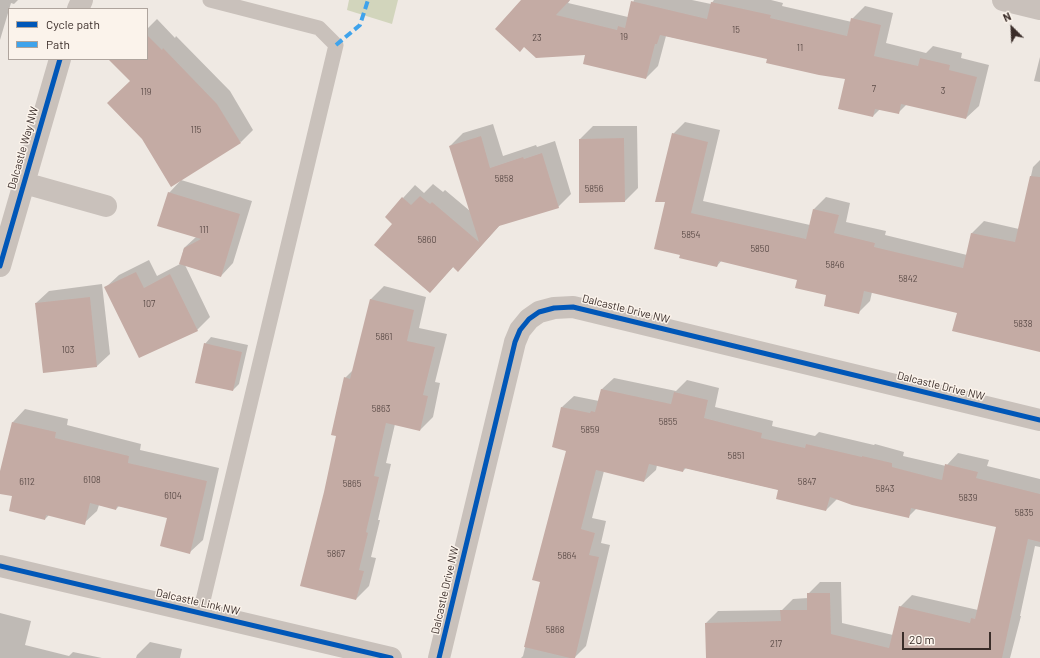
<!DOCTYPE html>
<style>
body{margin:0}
#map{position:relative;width:1040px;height:658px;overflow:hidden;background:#efe9e3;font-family:Barlow,sans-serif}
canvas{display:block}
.legend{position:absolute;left:8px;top:8px;width:140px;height:52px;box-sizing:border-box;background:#fbf3eb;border:1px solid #aea49d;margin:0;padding:5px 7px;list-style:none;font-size:12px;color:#3a2d29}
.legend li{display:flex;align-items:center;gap:8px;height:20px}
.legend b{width:20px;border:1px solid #aea49d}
.north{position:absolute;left:992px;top:8px;width:40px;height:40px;-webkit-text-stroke:3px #fbf3eb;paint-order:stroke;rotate:336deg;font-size:11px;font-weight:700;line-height:16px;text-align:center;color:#3a2d29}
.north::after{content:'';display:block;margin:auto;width:14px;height:18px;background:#3a2d29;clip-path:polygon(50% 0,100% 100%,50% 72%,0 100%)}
.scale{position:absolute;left:902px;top:632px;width:89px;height:18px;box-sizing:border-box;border:2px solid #3a2d29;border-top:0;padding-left:5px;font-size:12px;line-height:14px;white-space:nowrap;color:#3a2d29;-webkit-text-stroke:3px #fbf3eb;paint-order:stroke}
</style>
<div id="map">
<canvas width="1040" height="658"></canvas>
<ul class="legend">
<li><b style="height:5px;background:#0057b8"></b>Cycle path</li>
<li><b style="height:5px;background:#3fa3eb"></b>Path</li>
</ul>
<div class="north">N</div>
<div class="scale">20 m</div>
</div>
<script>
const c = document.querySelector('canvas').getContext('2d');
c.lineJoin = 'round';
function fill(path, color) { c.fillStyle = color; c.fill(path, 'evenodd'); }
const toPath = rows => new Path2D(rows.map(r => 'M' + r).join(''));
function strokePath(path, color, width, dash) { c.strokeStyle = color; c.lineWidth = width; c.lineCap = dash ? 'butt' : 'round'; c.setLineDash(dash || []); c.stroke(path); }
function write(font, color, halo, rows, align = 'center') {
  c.font = font + ' Barlow,sans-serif'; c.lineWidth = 3; c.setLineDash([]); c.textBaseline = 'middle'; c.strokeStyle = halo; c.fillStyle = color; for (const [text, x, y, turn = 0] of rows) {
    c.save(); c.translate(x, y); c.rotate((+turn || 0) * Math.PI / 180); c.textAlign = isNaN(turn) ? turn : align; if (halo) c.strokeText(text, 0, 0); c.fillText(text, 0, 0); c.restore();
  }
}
fill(toPath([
 [349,0,398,0,392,24,347,10]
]), '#d2d5bc');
fill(toPath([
 [0,0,18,0,14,4,11,3,0,40],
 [523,0,570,0,568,3,628,17,634,0,692,0,711,4,714,0,771,0,783,3,782,6,852,22,852,19,865,6,893,13,886,43,926,53,933,46,962,53,961,58,989,65,979,106,966,118,907,104,898,113,880,109,873,116,847,78,768,58,666,36,658,66,646,78,587,54,524,46],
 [157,19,175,38,176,36,230,91,253,130,241,142,131,81,117,59,147,59,147,29],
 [1040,57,1040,82,1034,81],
 [685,122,720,130,703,201,810,225,814,209,826,197,850,203,846,222,886,231,885,235,967,255,972,233,984,221,1019,229,1033,167,1040,160,1040,351,958,312,872,292,870,301,858,313,828,294,798,279,722,260,717,266,681,255,667,201,673,134],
 [493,124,503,156,536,145,537,147,555,141,571,194,558,207,501,224,458,271,454,266,430,292,403,198,415,185,424,193,433,184,443,192,445,190,470,211,450,146,463,133],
 [593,126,637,126,638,188,625,201,580,139],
 [181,180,252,201,233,263,221,276,185,265,210,317,197,330,106,287,119,275,149,260,157,276,180,264,184,248,196,237,169,193],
 [102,284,110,354,97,366,44,372,36,303,49,291],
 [384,286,426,297,419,328,447,334,435,382,440,383,433,417,420,430,395,424,386,463,391,464,378,520,380,520,371,557,376,558,369,586,356,599,337,435,345,378,354,369,371,299],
 [211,337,248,345,239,384,233,390,205,344],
 [614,378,676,391,687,380,719,388,715,407,773,421,772,426,815,436,819,432,874,445,875,444,904,452,903,456,946,466,958,453,989,460,987,466,1040,479,1040,547,1035,546,1020,616,1021,616,1010,658,707,658,706,623,718,611,782,610,793,599,808,598,808,594,820,582,841,582,842,623,893,635,900,607,912,595,978,610,997,526,917,508,908,517,838,498,826,510,780,490,686,468,683,471,657,465,656,470,644,481,604,471,592,518,606,521,601,543,610,545,586,646,574,658,521,658,523,656,541,581,568,450,562,407,574,396,599,401,602,389],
 [25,409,68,419,67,425,141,444,140,450,219,468,203,540,190,552,168,517,119,506,116,509,99,505,97,511,84,523,49,515,45,519,14,496,0,492,0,475,13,422],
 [0,613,31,621,25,645,69,656,73,652,102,658,0,658],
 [150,642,182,649,180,658,136,658,137,655]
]), '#0003');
fill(toPath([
 [521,0,570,0,556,15,617,30,618,26,625,28,631,1,707,19,711,2,771,15,770,18,847,36,851,18,881,25,874,56,918,66,920,58,950,65,949,70,977,77,966,119,901,104,899,114,875,109,873,117,838,109,845,79,819,75,766,63,767,59,660,35,657,44,655,44,646,79,583,64,585,55,536,58,524,47,520,52,495,29],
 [147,35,162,50,163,48,217,104,241,143,171,187,142,139,107,103,130,81,108,59,147,59],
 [672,133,708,142,691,213,806,239,813,209,839,215,834,233,875,243,874,247,963,268,971,233,1015,242,1030,176,1040,177,1040,352,952,331,957,313,864,291,859,314,824,306,826,295,795,288,797,280,719,261,717,267,679,258,680,255,654,249,665,202,655,202],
 [481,136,490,168,523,157,524,159,542,153,559,208,499,226,458,272,453,267,430,293,374,245,392,224,385,217,402,197,411,205,420,196,430,204,432,202,479,242,449,146],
 [624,138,625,202,579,203,579,139],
 [168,192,240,214,221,277,179,264,184,248,201,239,157,226],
 [136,272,144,288,170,274,198,331,139,358,104,287],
 [90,297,97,367,43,373,35,303],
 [370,299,414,310,407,341,435,347,423,395,428,396,420,431,386,423,374,476,379,477,366,532,368,533,359,570,364,571,356,600,300,586,324,492,336,436,331,435,344,377,350,379],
 [204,343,242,352,233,391,195,383],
 [601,389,671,404,674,392,708,400,704,418,762,433,761,438,805,448,806,444,862,457,862,456,892,463,892,467,942,480,945,464,978,472,976,478,1040,494,1040,542,1028,539,1002,658,706,658,705,623,781,621,780,610,807,610,807,593,830,593,831,634,889,648,899,606,970,623,971,618,975,619,996,527,911,508,909,518,852,505,830,497,826,511,776,499,778,490,684,468,683,472,649,464,644,482,596,470,581,529,595,533,589,555,599,557,575,658,570,658,524,647,540,582,532,580,566,451,552,447,561,407,590,413,591,411,595,412],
 [12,422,56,432,55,438,129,456,128,463,207,481,190,554,160,546,167,518,117,506,116,510,90,503,85,525,46,515,45,520,9,511,12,496,0,494,0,471]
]), '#c4aba4');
strokePath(toPath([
 [200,613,336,45,319,28,210,0]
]), '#c9c1bb', 15);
strokePath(toPath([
 [1003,0,1040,9],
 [78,9,82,0],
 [24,183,106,206],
 [0,266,60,59],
 [0,566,391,658],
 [439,658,515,342,520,330,529,319,539,312,554,308,573,307,1040,420]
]), '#c9c1bb', 22);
strokePath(toPath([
 [336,45,360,25,368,0]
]), '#3fa3eb', 4, [8, 4]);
strokePath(toPath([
 [0,266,60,59],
 [0,566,391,658],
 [439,658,515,342,520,330,529,319,539,312,554,308,573,307,1040,420]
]), '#0057b8', 5);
write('9px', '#5c4c48', null, [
 ["15",736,30],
 ["19",624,37],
 ["23",537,38],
 ["11",800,48],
 ["7",874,89],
 ["3",943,91],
 ["119",146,92],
 ["115",196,130],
 ["5858",504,179],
 ["5856",594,189],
 ["111",204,230],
 ["5854",691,235],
 ["5860",427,240],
 ["5850",760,249],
 ["5846",835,265],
 ["5842",908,279],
 ["107",149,304],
 ["5838",1023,324],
 ["5861",384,337],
 ["103",68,350],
 ["5863",381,409],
 ["5855",668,422],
 ["5859",590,430],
 ["5851",736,456],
 ["6108",92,480],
 ["6112",27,482],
 ["5847",807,482],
 ["5865",352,484],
 ["5843",885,489],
 ["6104",173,496],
 ["5839",968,498],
 ["5835",1024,513],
 ["5867",336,554],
 ["5864",567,556],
 ["5868",555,630],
 ["217",776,644]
]);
write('11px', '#3a2d29', '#fbf3eb', [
 ["Dalcastle Way NW",23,148,-74],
 ["Dalcastle Drive NW",626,309,14],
 ["Dalcastle Drive NW",941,386,14],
 ["Dalcastle Drive NW",445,590,-77],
 ["Dalcastle Link NW",198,602,13]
]);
</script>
